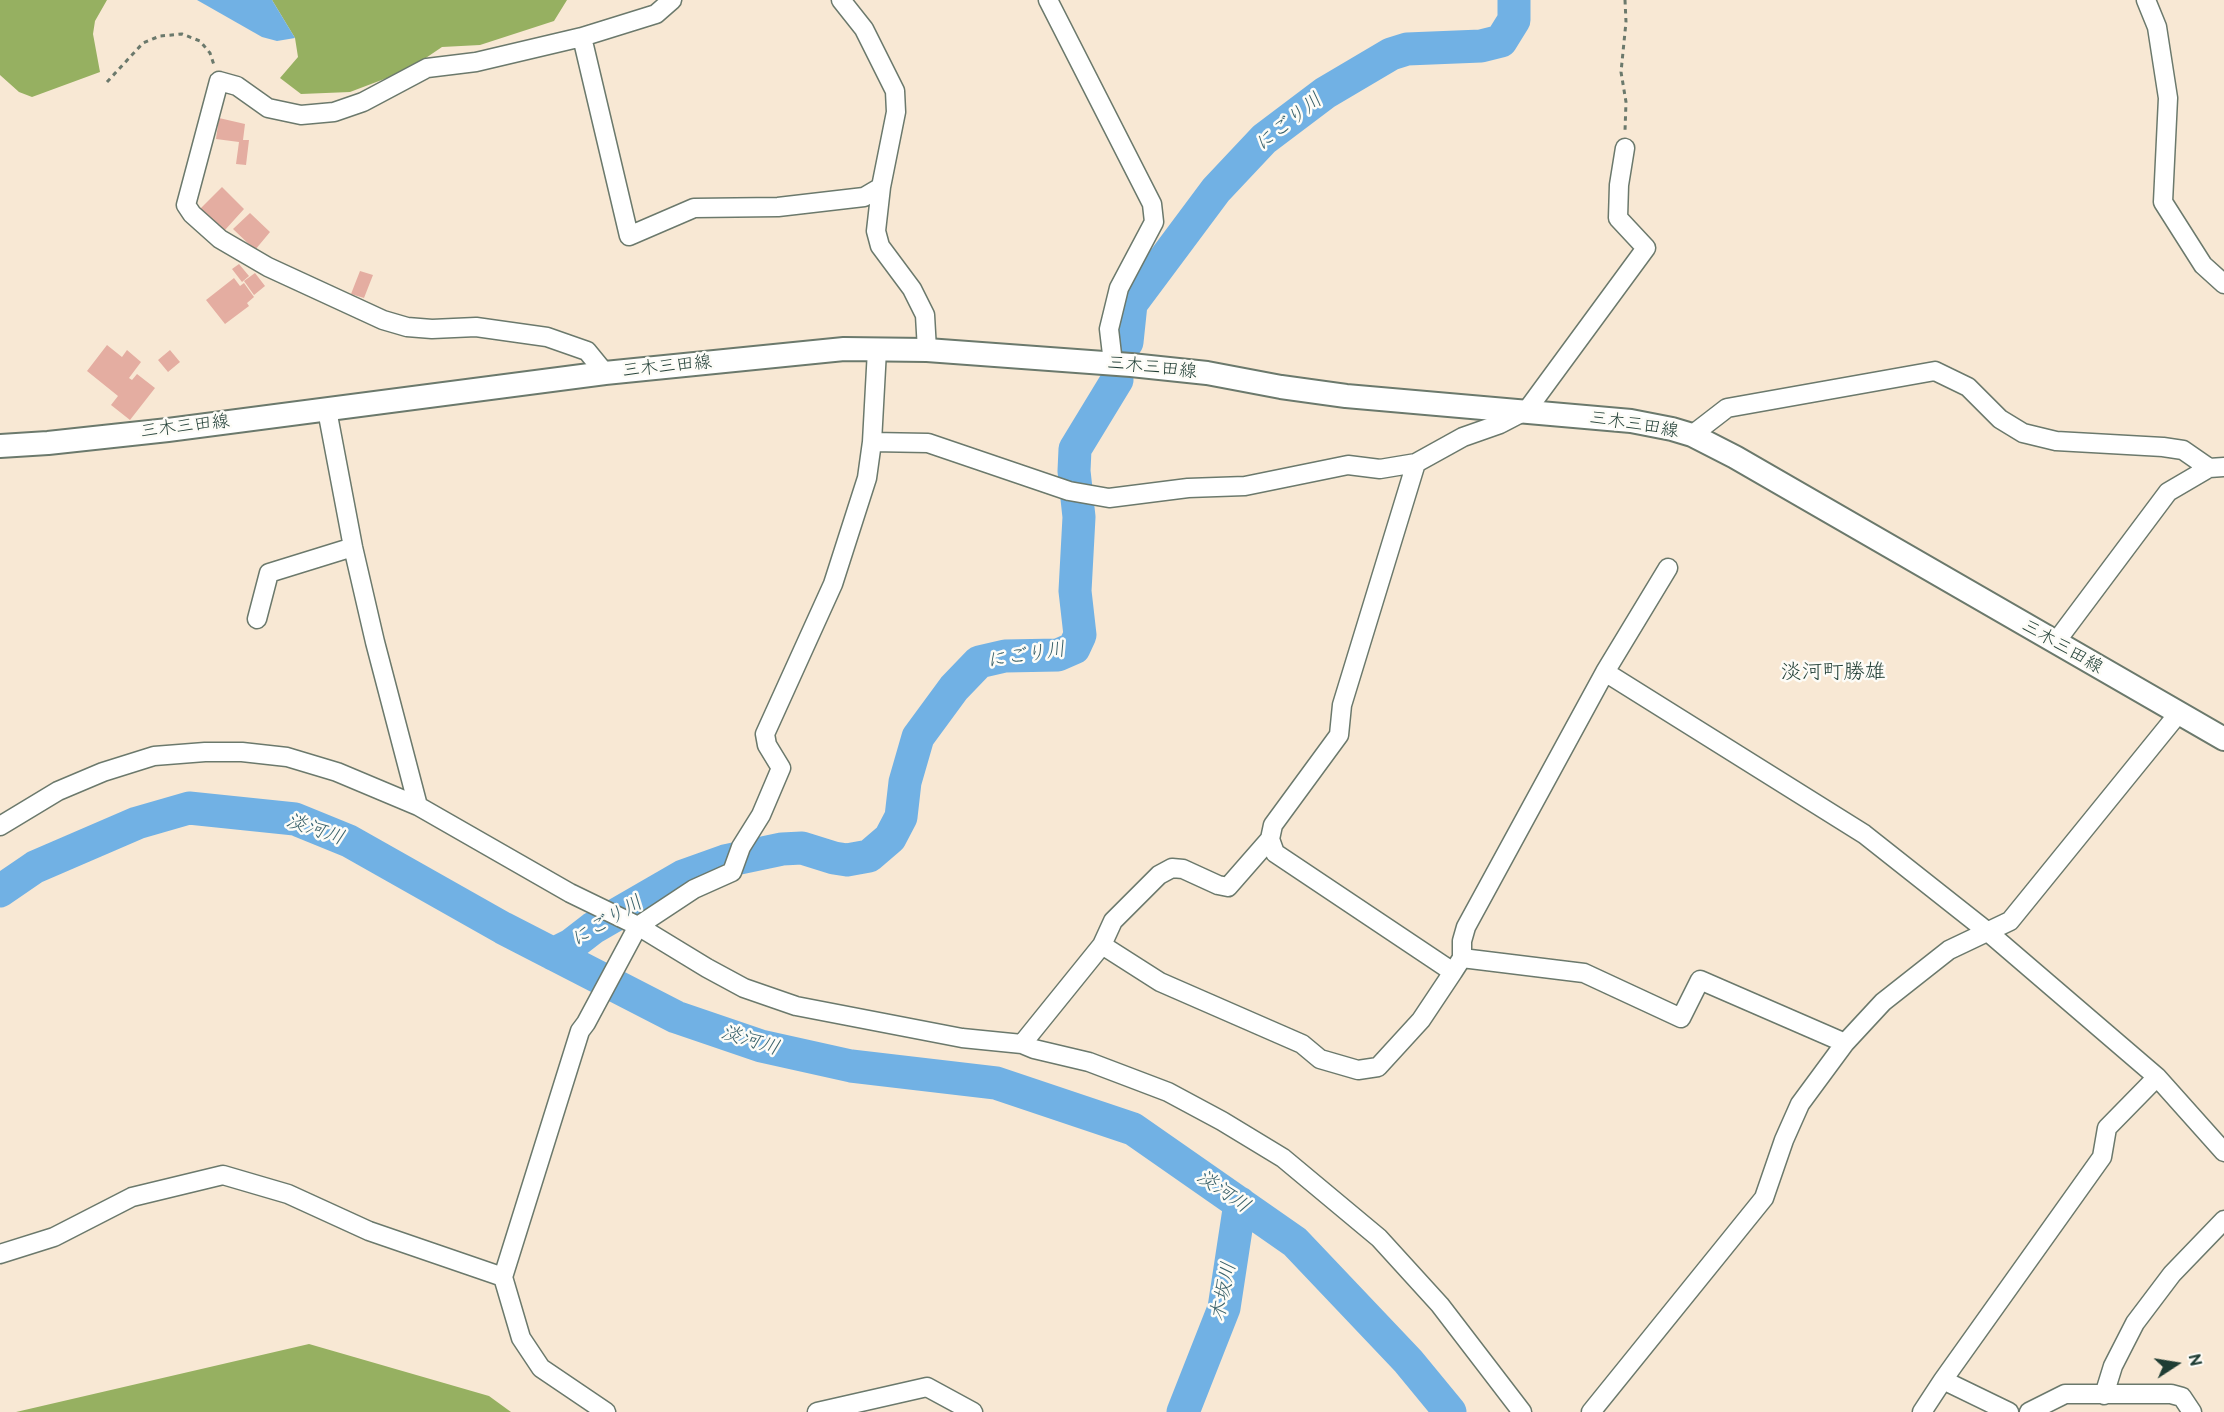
<!DOCTYPE html>
<meta charset="utf-8">
<style>
body{margin:0}
#map{position:relative;width:2224px;height:1412px;overflow:hidden;background:#f8e8d4;font-family:"Balsamiq Sans",sans-serif}
canvas{display:block}
.north{position:absolute;left:2146px;top:1334px;width:60px;height:60px;-webkit-text-stroke:4px #fdfcf7;paint-order:stroke;rotate:78deg;font-size:16px;font-weight:700;line-height:24px;text-align:center;color:#1f3d34}
.north::after{content:'';display:block;margin:auto;width:21px;height:27px;background:#1f3d34;clip-path:polygon(50% 0,100% 100%,50% 72%,0 100%)}
</style>
<div id="map">
<canvas width="2224" height="1412"></canvas>
<div class="north">N</div>
</div>
<script>
const c = document.querySelector('canvas').getContext('2d');
c.lineJoin = 'round';
function fill(path, color) { c.fillStyle = color; c.fill(path, 'evenodd'); }
const toPath = rows => new Path2D(rows.map(r => 'M' + r).join(''));
function strokePath(path, color, width, dash) { c.strokeStyle = color; c.lineWidth = width; c.lineCap = dash ? 'butt' : 'round'; c.setLineDash(dash || []); c.stroke(path); }
function write(font, color, halo, rows, align = 'center') {
  c.font = font + ' "Balsamiq Sans","Klee One",sans-serif'; c.lineWidth = 5; c.setLineDash([]); c.textBaseline = 'middle'; c.strokeStyle = halo; c.fillStyle = color; for (const [text, x, y, turn = 0] of rows) {
    c.save(); c.translate(x, y); c.rotate((+turn || 0) * Math.PI / 180); c.textAlign = isNaN(turn) ? turn : align; if (halo) c.strokeText(text, 0, 0); c.fillText(text, 0, 0); c.restore();
  }
}
fill(toPath([
 [0,0,107,0,95,21,93,34,100,72,32,97,19,92,0,75],
 [272,0,567,0,554,21,480,45,442,47,408,70,350,92,301,94,280,78,298,57,295,38],
 [309,1344,489,1396,511,1412,16,1412]
]), '#96b061');
fill(toPath([
 [197,0,272,0,295,38,277,41,262,37]
]), '#71b1e4');
strokePath(toPath([
 [1127,342,1131,304,1216,190,1264,139,1325,93,1391,54,1407,49,1481,46,1501,41,1514,20,1514,0],
 [0,891,35,867,137,823,189,808,295,819,349,841,503,928,676,1017,761,1046,851,1066,996,1083,1133,1129,1295,1242,1408,1361,1450,1412],
 [553,954,571,945,593,928,683,876,725,861,782,849,802,848,834,858,847,860,869,856,890,838,901,817,905,782,918,737,954,688,979,662,1005,656,1058,655,1074,648,1080,635,1075,591,1079,517,1074,471,1075,449,1117,380],
 [1183,1412,1224,1308,1240,1203]
]), '#71b1e4', 33);
fill(toPath([
 [219,118,245,124,243,140,249,140,246,165,236,164,239,142,216,139],
 [222,187,244,209,225,230,218,231,198,211],
 [250,213,270,232,255,250,233,229],
 [239,264,249,276,242,282,232,269],
 [360,271,373,275,364,298,351,294],
 [255,273,265,286,254,295,244,281],
 [234,278,240,286,244,283,254,297,247,303,249,306,225,324,206,300],
 [107,345,122,357,127,350,141,362,129,378,132,380,137,374,155,388,130,420,111,405,118,396,87,371],
 [170,350,180,362,168,372,158,360]
]), '#e4ada1');
const minor = toPath([
 [841,0,864,29,895,91,896,112,881,187,876,231,880,246,912,289,925,315,927,350],
 [1048,0,1152,204,1154,222,1119,288,1109,329,1113,363],
 [2146,0,2157,27,2168,98,2163,202,2203,265,2224,284],
 [582,37,629,236,694,208,778,207,864,197,881,187],
 [605,373,587,351,547,337,476,327,432,329,407,327,383,320,268,267,220,239,192,214,186,205,219,81,237,86,268,108,301,115,334,112,363,102,427,68,476,62,582,37,656,14,672,0],
 [327,410,353,547,375,642,418,806],
 [1692,435,1727,408,1935,371,1968,387,2000,419,2023,433,2056,441,2163,447,2183,450,2209,468],
 [872,442,928,443,1069,491,1109,498,1188,488,1245,486,1348,465,1380,469,1416,463,1463,437,1500,424,1527,410,1646,248,1618,218,1619,185,1625,148],
 [1416,463,1342,705,1339,735,1273,825,1270,839,1275,853,1453,972,1462,958,1584,973,1681,1018,1700,980,1845,1043],
 [257,619,269,573,353,547],
 [2055,643,2168,492,2209,468,2224,467],
 [1605,672,1864,834,1988,932,2157,1077,2224,1152],
 [0,826,58,791,103,772,154,756,205,752,242,752,287,757,337,772,418,806,570,893,638,926,707,968,744,988,796,1006,962,1038,1022,1044,1034,1049,1089,1062,1168,1092,1222,1121,1283,1158,1379,1238,1440,1305,1522,1412],
 [1102,945,1160,982,1302,1044,1320,1059,1358,1070,1378,1067,1421,1020,1453,972],
 [1462,958,1462,941,1466,927,1605,672,1668,568],
 [1022,1044,1102,945,1113,921,1159,875,1172,868,1183,869,1218,885,1228,887,1270,839],
 [0,1254,54,1237,132,1197,223,1175,288,1194,369,1231,503,1277,580,1031,586,1023,638,926,694,889,732,872,741,847,761,815,781,768,767,745,765,734,833,584,867,478,872,442,877,350],
 [503,1277,521,1338,541,1368,606,1412],
 [1943,1380,2009,1412],
 [2104,1395,2113,1366,2135,1323,2172,1274,2224,1220],
 [817,1412,927,1387,973,1412],
 [1591,1412,1764,1198,1784,1140,1800,1104,1845,1043,1883,1002,1949,950,2010,921,2178,714],
 [1922,1412,1943,1380,2102,1157,2107,1128,2157,1077],
 [2029,1412,2065,1394,2171,1394,2182,1397,2192,1412]
]);
const major = toPath([
 [0,446,48,443,168,430,605,373,844,349,927,350,1131,365,1207,373,1281,387,1346,396,1631,421,1672,429,1692,435,1735,457,2224,739]
]);
strokePath(minor, '#6b796c', 21);
strokePath(major, '#6b796c', 26);
strokePath(toPath([
 [1625,0,1626,22,1621,72,1626,102,1625,131],
 [107,82,143,43,160,36,182,34,200,41,210,53,214,65]
]), '#6b796c', 3, [4.5, 4.5]);
strokePath(minor, '#fff', 18);
strokePath(major, '#fff', 22);
write('18px', '#1f3d34', '#fdfcf7', [
 ["三木三田線",667,367,-6],
 ["三木三田線",1152,368,6],
 ["三木三田線",1634,425,9],
 ["三木三田線",185,427,-7],
 ["三木三田線",2062,647,30]
]);
write('italic 20px', '#386069', '#fdfcf7', [
 ["にごり川",1289,123,-39],
 ["にごり川",1026,656,-9],
 ["淡河川",315,830,19],
 ["にごり川",607,922,-31],
 ["淡河川",750,1041,17],
 ["淡河川",1223,1192,35],
 ["木坂川",1224,1292,-78]
]);
write('21px', '#1f3d34', '#fdfcf7', [
 ["淡河町勝雄",1833,673]
]);
</script>
